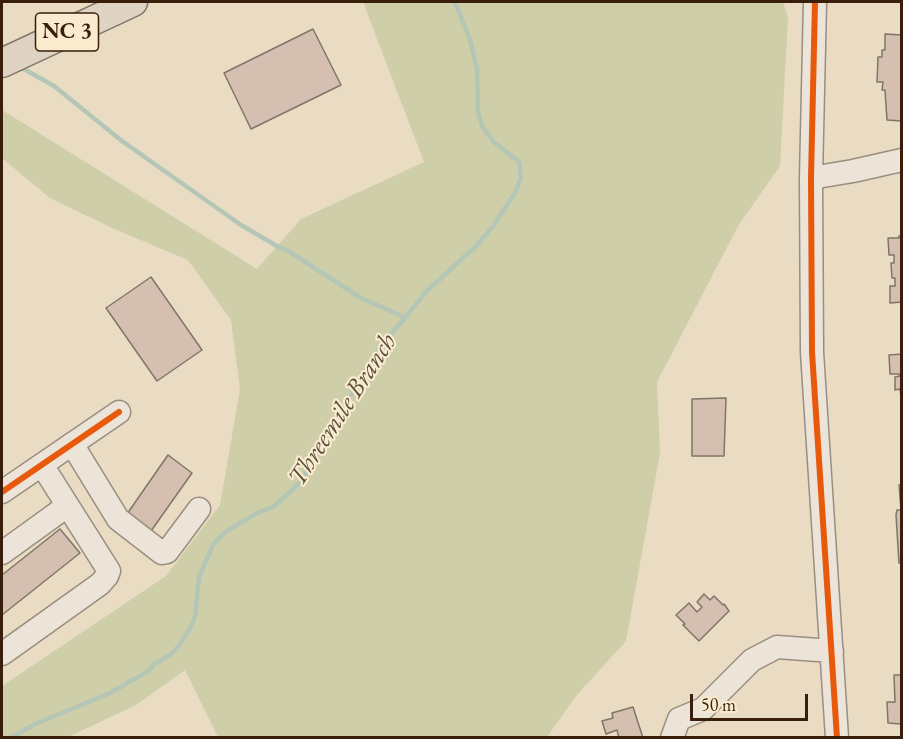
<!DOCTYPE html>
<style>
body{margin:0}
#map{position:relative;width:903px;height:739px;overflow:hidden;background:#e9dcc3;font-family:"EB Garamond",serif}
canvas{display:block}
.frame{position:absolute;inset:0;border:3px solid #391e0c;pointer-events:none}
.scale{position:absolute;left:690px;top:694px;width:118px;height:27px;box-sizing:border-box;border:3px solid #391e0c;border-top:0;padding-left:8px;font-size:18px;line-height:21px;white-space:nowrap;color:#391e0c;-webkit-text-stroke:4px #faebce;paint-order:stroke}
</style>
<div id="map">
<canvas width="903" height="739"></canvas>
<div class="frame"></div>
<div class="scale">50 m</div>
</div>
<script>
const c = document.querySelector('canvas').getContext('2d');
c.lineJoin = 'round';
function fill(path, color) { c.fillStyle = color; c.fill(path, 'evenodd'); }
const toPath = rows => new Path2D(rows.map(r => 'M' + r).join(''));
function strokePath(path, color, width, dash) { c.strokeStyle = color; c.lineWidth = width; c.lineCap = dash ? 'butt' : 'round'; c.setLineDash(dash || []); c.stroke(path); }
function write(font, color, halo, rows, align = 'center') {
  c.font = font + ' "EB Garamond",serif'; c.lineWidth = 4.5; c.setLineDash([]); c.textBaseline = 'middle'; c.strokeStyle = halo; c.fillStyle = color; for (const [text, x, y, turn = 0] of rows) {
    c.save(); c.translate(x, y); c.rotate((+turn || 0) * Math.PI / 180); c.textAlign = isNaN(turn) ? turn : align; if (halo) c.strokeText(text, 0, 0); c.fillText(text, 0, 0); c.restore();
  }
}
fill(toPath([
 [363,2,783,2,788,17,780,166,738,226,657,382,660,453,626,641,576,696,547,737,218,737,185,670,136,705,68,737,2,737,2,686,166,576,220,505,240,390,231,320,188,260,112,228,50,198,2,158,2,110,257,269,301,219,424,162]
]), '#cecea8');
strokePath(toPath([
 [22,68,54,86,122,141,241,225,275,245,290,252,361,298,404,317],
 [11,738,35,724,110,693,150,670,153,665,170,655,178,647,191,627,195,616,199,577,213,545,225,532,259,512,273,507,300,483,330,434,338,418,350,398,354,387,379,349,426,292,477,245,494,225,516,191,521,177,519,162,494,142,482,126,478,111,477,69,470,40,455,2]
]), '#b4c6b5', 4.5);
const building = toPath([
 [313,29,341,85,251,129,224,73,313,29],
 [885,34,902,35,902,121,887,120,885,90,882,90,883,82,877,82,878,57,882,57,882,50,885,50,885,34],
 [899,236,902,236,902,302,890,303,890,286,895,286,895,278,892,278,891,263,894,263,894,255,889,255,888,238,899,238,899,236],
 [151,277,202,350,157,381,106,308,151,277],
 [902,354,902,405,900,389,895,390,895,377,900,376,899,374,890,374,889,355,902,354],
 [726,398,724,456,692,456,692,399,726,398],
 [168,455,192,473,151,531,127,514,168,455],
 [899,485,902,485,902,563,899,563,896,515,897,510,901,510,899,485],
 [60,529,80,553,2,615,2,575,60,529],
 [704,594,710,600,714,596,723,605,724,604,729,611,699,641,683,625,685,624,676,615,689,603,697,612,702,607,697,602,704,594],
 [894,675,902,675,901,724,888,723,887,702,895,702,894,675],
 [633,707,643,738,619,738,617,730,606,734,602,721,613,718,612,713,633,707]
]);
fill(building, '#d5bfb0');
strokePath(building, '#807567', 1.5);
const minor = toPath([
 [815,2,811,178,812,352,837,738],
 [811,178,853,171,902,160],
 [72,444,118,519,162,553,167,552,199,509],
 [2,492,119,412],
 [2,553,67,506],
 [2,654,100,584,107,576,109,571,42,465],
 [672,738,679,719,703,709,752,660,777,647,832,651]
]);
const major = toPath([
 [2,63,133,2]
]);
strokePath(minor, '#998e7f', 25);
strokePath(major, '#807567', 31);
strokePath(minor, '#ece4d8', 22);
strokePath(major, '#dfd4c3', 28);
strokePath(toPath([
 [815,2,811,178,812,352,837,738],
 [2,492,119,412]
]), '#e8590c', 6);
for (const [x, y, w] of [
 [67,32,63]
]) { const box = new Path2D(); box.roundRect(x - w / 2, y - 19, w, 38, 4.5); c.fillStyle = '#faebce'; c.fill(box); strokePath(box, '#391e0c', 1.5); }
write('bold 22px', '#391e0c', null, [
 ["NC 3",67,32]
]);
write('italic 26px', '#574e3d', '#faebce', [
 ["Threemile Branch",343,410,-57]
]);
</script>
